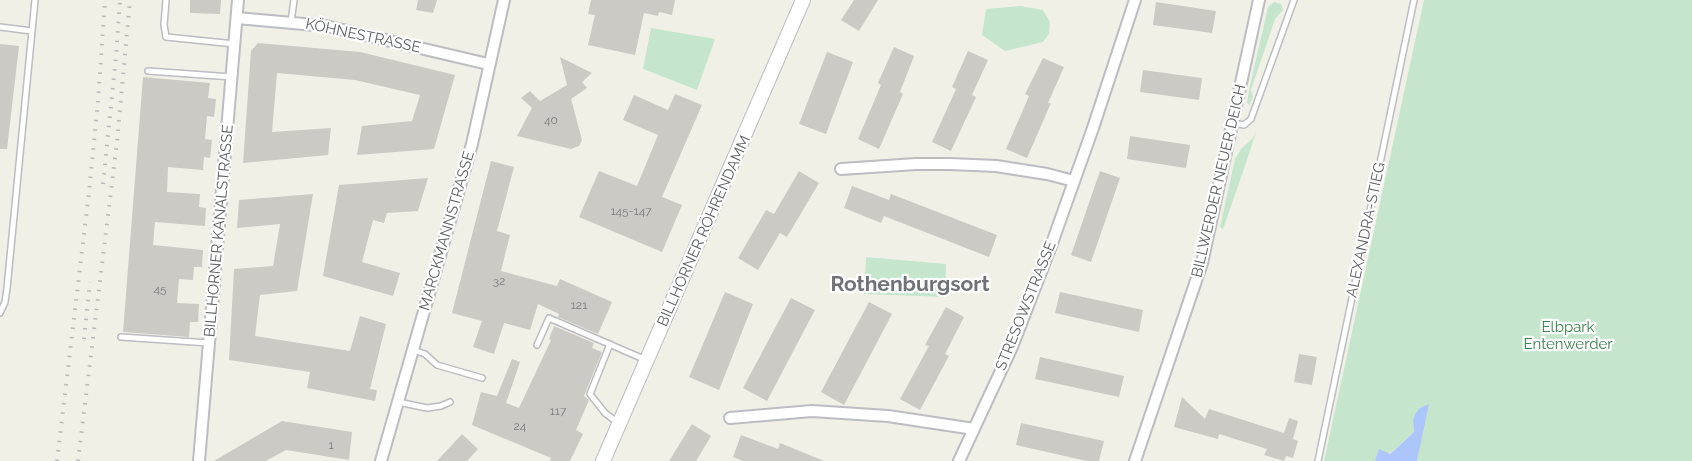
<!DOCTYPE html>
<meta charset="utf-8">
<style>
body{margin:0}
canvas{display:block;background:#f0f0e7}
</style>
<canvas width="1692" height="461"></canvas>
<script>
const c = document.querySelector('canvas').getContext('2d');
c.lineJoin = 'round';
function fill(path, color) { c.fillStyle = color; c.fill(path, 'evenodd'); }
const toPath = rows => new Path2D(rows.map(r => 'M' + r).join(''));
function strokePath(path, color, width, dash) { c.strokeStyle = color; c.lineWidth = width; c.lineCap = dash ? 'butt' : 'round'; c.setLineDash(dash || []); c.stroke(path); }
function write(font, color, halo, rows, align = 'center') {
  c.font = font + ' Raleway,sans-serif'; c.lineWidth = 4.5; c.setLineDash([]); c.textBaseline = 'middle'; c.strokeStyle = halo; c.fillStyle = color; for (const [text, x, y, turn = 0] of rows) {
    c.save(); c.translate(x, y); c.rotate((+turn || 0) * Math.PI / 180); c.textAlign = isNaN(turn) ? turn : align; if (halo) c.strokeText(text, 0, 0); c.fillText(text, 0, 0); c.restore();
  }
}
fill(toPath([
 [1424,0,1692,0,1692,461,1417,461,1428,404,1413,420,1414,432,1389,454,1385,452,1375,461,1324,461],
 [1274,2,1281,4,1283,10,1275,19,1251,90,1253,97,1249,105,1247,103,1249,90,1268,7],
 [1020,6,1043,10,1050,22,1049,34,1043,42,1005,51,982,35,986,9],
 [651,28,715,39,697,90,643,69],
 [1257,129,1246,163,1223,229,1220,227,1235,159,1241,149,1253,138],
 [866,257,946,264,945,297,864,294]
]), '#c5e6cc');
fill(toPath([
 [1429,404,1417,461,1375,461,1379,449,1390,454,1414,432,1413,420,1415,414,1420,408]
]), '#acc6fb');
fill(toPath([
 [190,0,221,0,220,14,190,13],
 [418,0,437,0,433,13,416,10],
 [591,0,675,0,672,15,659,12,658,16,644,13,635,55,588,45,595,15,588,14],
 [854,0,878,0,859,31,841,20],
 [1156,2,1216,11,1212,33,1153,25],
 [258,43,360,52,455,75,434,149,357,155,362,126,412,121,420,95,355,80,277,73,272,132,331,128,328,155,243,163,251,51],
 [0,44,19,46,7,149,0,149],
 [894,47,914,56,900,92,903,94,879,149,858,139,881,85,878,83],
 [968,51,988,60,972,95,976,97,951,151,932,142,956,89,952,87],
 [827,52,853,62,826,134,799,124],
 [560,57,592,73,582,82,587,88,571,99,582,140,579,146,571,149,517,136,532,108,521,98,530,91,540,101,567,85],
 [1043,58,1064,67,1048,103,1051,103,1027,158,1006,149,1029,96,1025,94],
 [1143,70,1202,78,1199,100,1140,92],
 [143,77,210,83,208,98,216,99,214,117,207,116,205,139,212,140,211,150,210,158,204,157,203,170,168,167,167,192,200,194,199,207,206,208,205,226,155,222,153,245,203,250,202,267,194,267,193,280,179,279,177,303,199,304,198,322,190,322,189,337,123,332],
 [675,94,702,105,662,197,682,205,662,252,579,217,599,171,637,186,658,135,623,120,634,95,668,110],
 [1130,136,1190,145,1186,168,1127,159],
 [491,161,514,167,497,231,510,235,501,271,557,286,560,279,612,302,598,334,558,317,559,314,538,304,530,330,504,323,494,354,473,347,482,321,452,313],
 [799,171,819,183,787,237,780,233,758,270,738,258,766,210,774,214],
 [1100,171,1120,178,1091,262,1071,255],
 [428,178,418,211,387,213,384,223,373,220,362,262,400,273,393,296,323,276,339,185],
 [852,186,889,200,891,194,997,235,989,257,884,216,881,223,844,208],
 [313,194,297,291,260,295,255,336,350,351,360,316,386,324,370,389,377,390,375,401,307,388,310,372,229,360,234,269,273,266,280,224,237,228,239,200],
 [725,292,753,304,719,390,689,377],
 [1060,292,1143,310,1139,332,1055,313],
 [791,298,815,310,767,401,743,388],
 [869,302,892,314,844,405,821,392],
 [946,307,964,317,945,354,949,356,920,410,900,399,929,346,925,345],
 [554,326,594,343,592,348,602,352,584,396,589,400,576,430,583,434,570,461,550,461,551,458,472,425,481,392,497,396,512,359,520,362,506,403,519,408,551,340,549,339],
 [1299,354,1317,357,1312,385,1294,382],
 [1040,357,1124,376,1119,397,1035,379],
 [1182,397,1205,419,1209,409,1284,433,1289,418,1298,421,1293,439,1298,441,1293,458,1286,456,1284,461,1264,455,1267,449,1219,434,1218,439,1174,427],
 [282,421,352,432,349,460,286,450,266,461,214,461],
 [1021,423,1104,441,1099,461,1087,461,1016,445],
 [692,424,711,436,696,461,669,461],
 [462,434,478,449,467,461,437,461],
 [741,435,778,449,780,443,824,461,743,461,733,457]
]), '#cccac4');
const service = toPath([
 [166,0,164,25,166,37,235,44],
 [291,22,294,0],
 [0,27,32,31],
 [148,71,232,77],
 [1232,123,1244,125,1251,119,1294,0],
 [0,313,5,302,7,288,35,0],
 [121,337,209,343],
 [610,344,590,394,605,413,618,423],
 [537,345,549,318,646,360],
 [413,350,425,354,437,365,482,378],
 [398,402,427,408,441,406,450,402],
 [1318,461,1414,0]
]);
const minor = toPath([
 [237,18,326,26,488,64],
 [841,169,916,164,950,164,996,166,1047,174,1074,181],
 [730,418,812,411,888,416,974,429],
 [199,461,238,0],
 [381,461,472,144,504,0],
 [959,461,1012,347,1051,246,1093,128,1135,0],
 [1135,461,1202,263,1259,0]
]);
const tertiary = toPath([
 [603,461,803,0]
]);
strokePath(service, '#bbbdc2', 8);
strokePath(minor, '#bbbdc2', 14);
strokePath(tertiary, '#bbbdc2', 16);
strokePath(service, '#fff', 5);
strokePath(minor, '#fff', 10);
strokePath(tertiary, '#fff', 14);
strokePath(toPath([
 [103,184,116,57,120,0],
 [84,339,90,282],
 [57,461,89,192,98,101,105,0],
 [78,461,117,142,130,0]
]), '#b9b9ba', 4, [1.5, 8]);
write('12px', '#7a7a7e', null, [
 ["40",551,120],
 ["145-147",631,211],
 ["32",499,281],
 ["45",160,289],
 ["121",579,305],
 ["117",558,411],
 ["24",520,426],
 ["1",331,445]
]);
write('15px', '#5e6066', '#fff', [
 ["KÖHNESTRASSE",363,36,12],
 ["BILLWERDER NEUER DEICH",1219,181,-77],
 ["ALEXANDRA-STIEG",1366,230,-78],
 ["BILLHORNER KANALSTRASSE",219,231,-85],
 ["MARCKMANNSTRASSE",447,231,-74],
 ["BILLHORNER RÖHRENDAMM",704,231,-66],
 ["STRESOWSTRASSE",1026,306,-68]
]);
write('15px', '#39834d', '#fff', [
 ["Elbpark",1568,327],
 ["Entenwerder",1568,344]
]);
write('bold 21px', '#6f7278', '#fff', [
 ["Rothenburgsort",910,285]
]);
</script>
